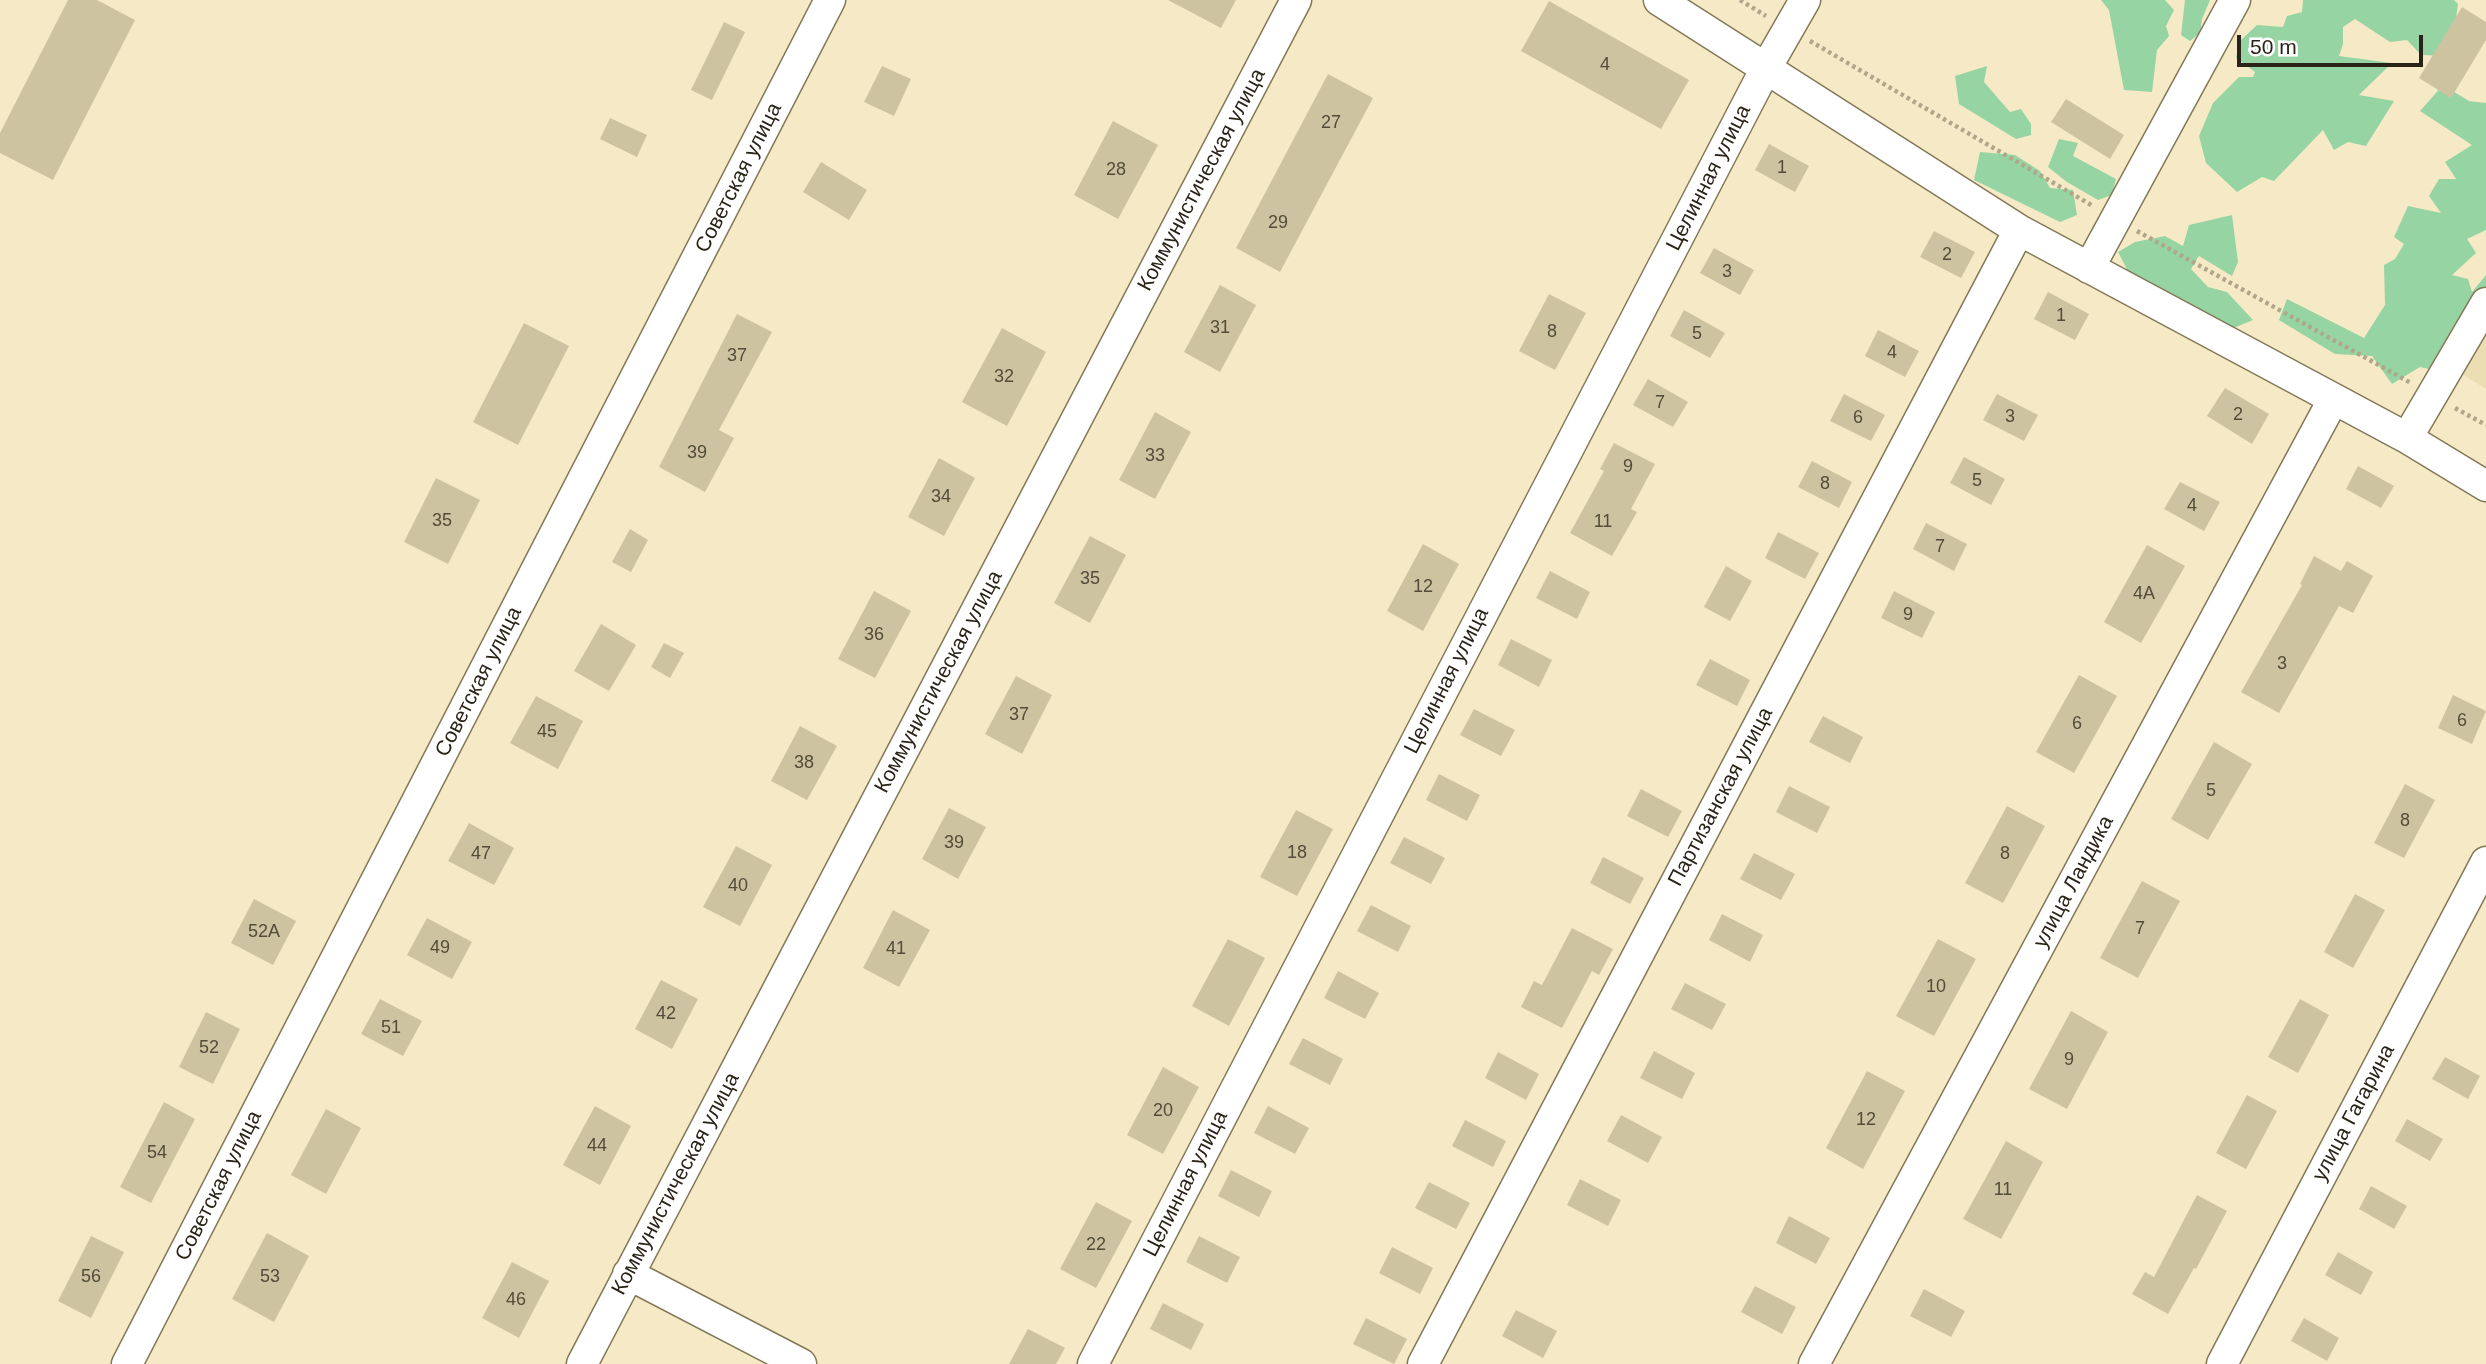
<!DOCTYPE html>
<meta charset="utf-8">
<style>
body{margin:0}
#map{position:relative;width:2486px;height:1364px;overflow:hidden;background:#f6eac6;font-family:Arial,sans-serif}
canvas{display:block}
.scale{position:absolute;left:2237px;top:35px;width:186px;height:32px;box-sizing:border-box;border:4px solid #292417;border-top:0;padding-left:9px;font-size:21px;line-height:24px;white-space:nowrap;color:#292417;-webkit-text-stroke:5px #fff;paint-order:stroke}
</style>
<div id="map">
<canvas width="2486" height="1364"></canvas>
<div class="scale">50 m</div>
</div>
<script>
const c = document.querySelector('canvas').getContext('2d');
c.lineJoin = 'round';
function fill(path, color) { c.fillStyle = color; c.fill(path, 'evenodd'); }
const toPath = rows => new Path2D(rows.map(r => 'M' + r).join(''));
function strokePath(path, color, width, dash) { c.strokeStyle = color; c.lineWidth = width; c.lineCap = dash ? 'butt' : 'round'; c.setLineDash(dash || []); c.stroke(path); }
function write(font, color, halo, rows, align = 'center') {
  c.font = font + ' Arial,sans-serif'; c.lineWidth = 5; c.setLineDash([]); c.textBaseline = 'middle'; c.strokeStyle = halo; c.fillStyle = color; for (const [text, x, y, turn = 0] of rows) {
    c.save(); c.translate(x, y); c.rotate((+turn || 0) * Math.PI / 180); c.textAlign = isNaN(turn) ? turn : align; if (halo) c.strokeText(text, 0, 0); c.fillText(text, 0, 0); c.restore();
  }
}
fill(toPath([
 [2486,294,2486,389,2444,363]
]), '#ecdeb3');
fill(toPath([
 [2101,0,2165,0,2174,10,2166,26,2169,36,2157,50,2152,92,2124,90,2109,10],
 [2185,0,2210,0,2202,19,2200,33,2190,41,2181,35],
 [2303,0,2454,0,2458,4,2451,56,2421,55,2407,40,2390,42,2355,19,2343,27,2343,44,2339,56,2392,63,2359,95,2394,101,2366,146,2348,142,2334,150,2323,130,2274,181,2262,177,2237,192,2206,163,2199,136,2213,103,2239,77,2253,77,2255,72,2236,58,2240,41,2257,25,2283,27,2287,16,2302,12],
 [1987,66,1984,82,2010,112,2021,109,2031,124,2031,135,2016,139,1959,104,1955,76],
 [2443,85,2469,101,2486,103,2486,230,2467,239,2476,253,2452,275,2468,279,2472,292,2486,275,2486,307,2442,372,2420,367,2392,384,2372,356,2335,354,2279,320,2287,299,2364,338,2385,305,2384,265,2395,259,2404,244,2394,237,2408,206,2441,213,2429,196,2439,179,2456,179,2445,162,2472,145,2420,111],
 [2059,139,2078,143,2073,156,2116,179,2112,195,2098,200,2067,182,2048,167],
 [1980,152,2015,155,2040,171,2050,188,2073,190,2077,215,2060,222,1974,180],
 [2232,215,2238,262,2232,276,2199,256,2191,269,2208,287,2227,292,2253,320,2229,330,2134,283,2118,252,2135,242,2165,236,2183,246,2189,225]
]), '#96d4a4');
fill(toPath([
 [68,0,97,0,135,20,53,180,0,153,0,133],
 [1168,0,1236,0,1221,28],
 [1549,1,1689,80,1661,129,1521,51],
 [2462,7,2486,22,2486,40,2451,98,2419,78],
 [724,22,745,32,712,100,691,90],
 [882,66,911,79,894,116,864,102],
 [1328,74,1373,98,1280,272,1236,248],
 [2066,99,2124,135,2110,159,2051,122],
 [610,118,647,135,637,157,600,139],
 [1113,121,1158,145,1118,219,1074,195],
 [1769,144,1809,166,1795,192,1755,170],
 [821,162,867,190,849,220,803,192],
 [1934,231,1975,252,1961,278,1920,257],
 [1714,248,1754,270,1740,295,1700,273],
 [1220,285,1256,305,1220,372,1184,352],
 [2048,292,2089,314,2075,340,2034,319],
 [1549,294,1586,313,1555,370,1519,351],
 [1684,310,1725,333,1710,358,1670,336],
 [737,314,772,332,719,430,734,438,705,492,659,467],
 [524,323,569,346,518,445,473,422],
 [1002,328,1046,352,1007,426,962,402],
 [1878,330,1919,351,1905,377,1865,356],
 [1648,379,1688,402,1673,427,1633,405],
 [2225,388,2269,414,2252,444,2207,416],
 [1844,394,1885,415,1871,441,1830,421],
 [1997,394,2038,415,2024,441,1983,420],
 [1155,412,1191,432,1155,499,1119,480],
 [1614,443,1655,464,1631,509,1637,512,1612,556,1570,533,1604,471,1600,469],
 [1964,457,2005,479,1991,505,1950,483],
 [939,458,975,478,944,536,908,517],
 [1812,461,1852,482,1839,508,1798,487],
 [2358,466,2394,486,2381,508,2346,489],
 [436,478,480,500,448,564,404,542],
 [2180,482,2220,502,2204,531,2164,509],
 [1926,523,1967,544,1954,571,1913,549],
 [630,529,648,540,631,572,612,562],
 [1778,532,1819,553,1805,579,1765,558],
 [1090,536,1126,555,1090,623,1054,603],
 [1423,544,1459,564,1423,631,1387,611],
 [2147,545,2185,566,2141,643,2104,622],
 [2314,556,2341,571,2347,561,2373,576,2353,613,2339,606,2279,713,2241,692,2302,585,2300,584],
 [1726,566,1752,581,1730,621,1704,607],
 [1550,571,1590,592,1577,619,1536,598],
 [874,591,911,611,875,678,838,659],
 [1894,591,1935,612,1922,638,1881,618],
 [601,624,636,645,609,691,574,671],
 [1511,639,1552,660,1539,687,1498,665],
 [664,643,684,653,670,678,651,667],
 [1710,659,1750,680,1737,706,1696,685],
 [2079,675,2117,696,2074,773,2036,752],
 [1016,676,1052,695,1022,754,985,734],
 [2453,695,2486,711,2472,744,2438,728],
 [536,696,583,721,558,769,510,743],
 [1474,709,1515,730,1501,756,1460,735],
 [1823,716,1863,737,1850,763,1809,742],
 [800,726,837,746,807,800,771,781],
 [2214,742,2252,764,2208,840,2171,819],
 [1439,774,1480,795,1467,821,1426,800],
 [2405,784,2435,800,2404,858,2374,843],
 [1789,786,1830,807,1817,833,1776,812],
 [1641,789,1682,811,1668,837,1627,816],
 [2007,806,2045,826,2003,903,1965,883],
 [949,808,986,827,958,879,922,859],
 [1296,810,1333,829,1297,896,1260,877],
 [469,823,514,848,494,885,448,861],
 [1404,837,1445,858,1431,884,1390,863],
 [736,846,772,865,740,926,703,907],
 [1754,853,1795,874,1781,900,1740,879],
 [1603,857,1644,878,1630,904,1590,883],
 [2142,881,2180,901,2138,978,2100,958],
 [2355,894,2385,910,2353,968,2324,952],
 [254,899,296,921,273,965,231,943],
 [1371,905,1411,926,1398,952,1357,931],
 [893,910,930,930,899,987,863,968],
 [1722,914,1763,935,1750,962,1709,940],
 [427,918,472,942,452,979,407,955],
 [1572,928,1613,949,1599,975,1592,971,1562,1028,1521,1007,1534,981,1542,985],
 [1228,939,1265,958,1229,1026,1192,1006],
 [1938,939,1976,959,1934,1036,1896,1016],
 [1338,971,1379,993,1365,1019,1324,998],
 [661,980,698,999,672,1049,635,1029],
 [1685,983,1726,1004,1712,1030,1671,1009],
 [380,999,422,1021,403,1056,361,1034],
 [2300,999,2329,1015,2298,1073,2268,1057],
 [2071,1011,2108,1032,2067,1109,2029,1089],
 [206,1012,240,1029,213,1084,179,1067],
 [1303,1038,1343,1059,1330,1085,1289,1064],
 [1654,1051,1695,1073,1682,1099,1640,1078],
 [1498,1052,1539,1074,1526,1100,1485,1078],
 [2445,1057,2480,1076,2468,1099,2432,1079],
 [1163,1067,1199,1087,1163,1154,1127,1135],
 [1867,1071,1905,1091,1863,1169,1826,1148],
 [2247,1095,2277,1111,2246,1169,2216,1153],
 [164,1102,195,1119,151,1203,120,1187],
 [595,1106,631,1126,600,1185,563,1165],
 [1268,1106,1309,1128,1295,1154,1254,1133],
 [326,1109,361,1128,326,1194,291,1175],
 [1621,1115,1662,1137,1648,1163,1607,1141],
 [2407,1119,2443,1139,2430,1161,2395,1141],
 [1465,1120,1506,1141,1493,1167,1452,1146],
 [2006,1141,2043,1162,2001,1239,1963,1219],
 [1231,1170,1272,1191,1259,1217,1218,1196],
 [1580,1179,1621,1200,1608,1226,1567,1205],
 [1429,1182,1470,1203,1456,1229,1415,1208],
 [2371,1186,2407,1206,2394,1229,2359,1209],
 [2197,1195,2227,1211,2196,1269,2194,1268,2168,1314,2132,1294,2145,1272,2154,1277],
 [1096,1202,1132,1221,1096,1288,1060,1269],
 [1789,1216,1830,1238,1816,1264,1776,1243],
 [267,1233,309,1256,274,1322,232,1299],
 [91,1236,124,1252,91,1318,58,1301],
 [1199,1236,1240,1257,1227,1283,1186,1262],
 [1392,1247,1433,1268,1420,1294,1379,1273],
 [2338,1252,2373,1272,2361,1295,2325,1275],
 [512,1262,549,1281,519,1338,482,1318],
 [1755,1286,1796,1307,1782,1334,1741,1312],
 [1924,1289,1965,1311,1951,1337,1910,1316],
 [1163,1303,1204,1324,1191,1350,1150,1329],
 [1516,1310,1557,1331,1543,1358,1502,1336],
 [1366,1318,1407,1339,1394,1364,1353,1344],
 [2304,1318,2339,1338,2327,1361,2291,1341],
 [1028,1329,1065,1348,1056,1364,1009,1364]
]), '#cec3a0');
const minor = toPath([
 [1659,0,2019,230,2407,438,2486,486],
 [2089,268,2235,0],
 [2407,438,2486,303],
 [628,1274,801,1364],
 [127,1364,830,0],
 [582,1364,1296,0],
 [1093,1364,1766,68,1805,0],
 [1423,1364,2019,230],
 [1814,1364,2333,400],
 [2222,1364,2486,862]
]);
strokePath(minor, '#837858', 33);
strokePath(toPath([
 [1740,0,1766,16],
 [1810,41,2093,206],
 [2137,231,2411,383],
 [2455,408,2486,425]
]), '#b0a68a', 4.5, [3.5, 3.5]);
strokePath(minor, '#fff', 30);
write('18px', '#524c39', null, [
 ["4",1605,65],
 ["27",1331,123],
 ["1",1782,168],
 ["28",1116,170],
 ["29",1278,223],
 ["2",1947,255],
 ["3",1727,272],
 ["1",2061,316],
 ["31",1220,328],
 ["8",1552,332],
 ["5",1697,334],
 ["4",1892,353],
 ["37",737,356],
 ["32",1004,377],
 ["7",1660,403],
 ["2",2238,415],
 ["3",2010,417],
 ["6",1858,418],
 ["39",697,453],
 ["33",1155,456],
 ["9",1628,467],
 ["5",1977,481],
 ["8",1825,484],
 ["34",941,497],
 ["4",2192,506],
 ["35",442,521],
 ["11",1603,522],
 ["7",1940,547],
 ["35",1090,579],
 ["12",1423,587],
 ["4А",2144,594],
 ["9",1908,615],
 ["36",874,635],
 ["3",2282,664],
 ["37",1019,715],
 ["6",2462,721],
 ["6",2077,724],
 ["45",547,732],
 ["38",804,763],
 ["5",2211,791],
 ["8",2405,821],
 ["39",954,843],
 ["18",1297,853],
 ["47",481,854],
 ["8",2005,854],
 ["40",738,886],
 ["7",2140,929],
 ["52А",264,932],
 ["49",440,948],
 ["41",896,949],
 ["10",1936,987],
 ["42",666,1014],
 ["51",391,1028],
 ["52",209,1048],
 ["9",2069,1060],
 ["20",1163,1111],
 ["12",1866,1120],
 ["44",597,1146],
 ["54",157,1153],
 ["11",2003,1190],
 ["22",1096,1245],
 ["56",91,1277],
 ["53",270,1277],
 ["46",516,1300]
]);
write('21px', '#292417', '#fff', [
 ["Советская улица",739,178,-63],
 ["Целинная улица",1709,178,-63],
 ["Коммунистическая улица",1202,180,-62],
 ["Целинная улица",1447,681,-63],
 ["Советская улица",479,682,-63],
 ["Коммунистическая улица",939,682,-62],
 ["Партизанская улица",1721,797,-62],
 ["улица Ландика",2074,882,-62],
 ["улица Гагарина",2354,1113,-62],
 ["Коммунистическая улица",676,1184,-62],
 ["Целинная улица",1186,1184,-63],
 ["Советская улица",219,1186,-63]
]);
</script>
